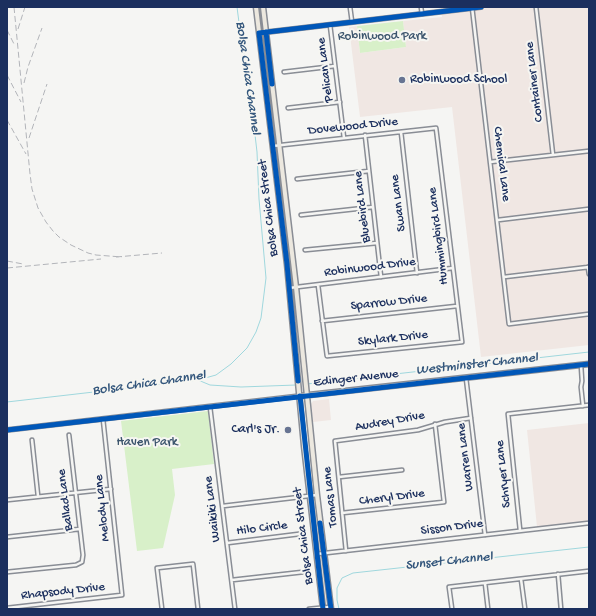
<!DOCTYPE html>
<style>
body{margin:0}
#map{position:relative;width:596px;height:616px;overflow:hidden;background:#f5f5f3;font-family:"Gochi Hand",sans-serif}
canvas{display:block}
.frame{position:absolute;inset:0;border:8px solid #1b2f5e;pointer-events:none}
</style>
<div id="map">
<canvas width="596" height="616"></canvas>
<div class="frame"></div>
</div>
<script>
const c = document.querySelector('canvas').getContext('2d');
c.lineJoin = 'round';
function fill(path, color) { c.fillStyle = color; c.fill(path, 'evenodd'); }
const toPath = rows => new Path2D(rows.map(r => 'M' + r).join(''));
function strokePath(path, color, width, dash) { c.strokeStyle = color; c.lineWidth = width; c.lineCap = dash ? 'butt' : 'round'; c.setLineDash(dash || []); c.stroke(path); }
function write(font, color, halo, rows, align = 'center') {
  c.font = font + ' "Gochi Hand",sans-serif'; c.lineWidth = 4; c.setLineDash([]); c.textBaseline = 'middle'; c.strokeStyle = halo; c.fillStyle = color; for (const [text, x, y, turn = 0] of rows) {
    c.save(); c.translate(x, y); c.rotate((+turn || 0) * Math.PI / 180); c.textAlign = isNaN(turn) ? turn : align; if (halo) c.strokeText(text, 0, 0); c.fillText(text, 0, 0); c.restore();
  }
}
fill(toPath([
 [441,7,589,7,589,345,481,357,452,107,360,117,349,27,357,26,360,53,406,47,403,21,442,17],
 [329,399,331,420,313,422,311,404,313,401],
 [589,423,589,521,537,527,527,430]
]), '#f0e7e3');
fill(toPath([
 [403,21,406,47,360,53,357,26],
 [208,411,214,464,172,469,175,495,163,548,137,551,121,421]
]), '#d8f0c9');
strokePath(toPath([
 [198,380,210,385,241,387,296,385],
 [307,384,589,352],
 [7,402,198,380,216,375,231,364,247,348,256,332,261,318,266,278,259,199,257,152,249,83,241,38,237,7],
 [339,609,337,600,337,588,342,578,353,573,589,547]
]), '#9fd7dd', 1);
const minor = toPath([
 [350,7,352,22],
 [421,7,422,14],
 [472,7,509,324,589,314],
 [536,7,553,155],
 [330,25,344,138],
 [284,72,335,66],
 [288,108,340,102],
 [401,132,417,273],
 [365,135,381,277],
 [273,146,436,128,462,342,327,356,318,285],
 [490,162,589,151],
 [297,179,369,171],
 [301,215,373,207],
 [498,220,589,209],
 [305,250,377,243],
 [588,267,589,274],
 [504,277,589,267],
 [289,288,453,268],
 [322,321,457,306],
 [581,365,582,381,581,387,583,406],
 [466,378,485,535],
 [210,407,235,609],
 [32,440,38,496],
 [339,477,402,470],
 [7,500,111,489],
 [223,506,317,495],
 [342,513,444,502,435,424],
 [520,530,508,414,589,405],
 [7,537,80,529],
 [227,543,299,534],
 [346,551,335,441,418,430,445,422,471,418],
 [317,554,589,523],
 [7,572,76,565,82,562,83,555,69,435],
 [558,574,561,609],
 [521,579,525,609],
 [232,580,303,572],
 [485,583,488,609],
 [7,608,122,595,103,419],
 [162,609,157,568,193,564,198,609],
 [309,609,330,607],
 [452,609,449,587,589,571]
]);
const tertiary = toPath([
 [259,33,481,7]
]);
const secondary = toPath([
 [7,430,300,396]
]);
const primary = toPath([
 [256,7,287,264,304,446,323,609],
 [263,7,296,287,317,495,331,609],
 [300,396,589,364]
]);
strokePath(minor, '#898d95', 5.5);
strokePath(tertiary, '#898d95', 6);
strokePath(secondary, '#898d95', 6);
strokePath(primary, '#898d95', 7);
strokePath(minor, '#f5f5f3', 2.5);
strokePath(tertiary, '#f5f5f3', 3);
strokePath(secondary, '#f5f5f3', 3.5);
strokePath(primary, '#ece8df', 4);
strokePath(toPath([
 [14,7,30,174,32,189,38,208,46,222,53,231,59,237,71,245,88,253,96,255,122,257],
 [18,29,25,7],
 [7,30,15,46],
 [7,75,21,102],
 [24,83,28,67,42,28],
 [7,120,26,154],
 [29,138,47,84],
 [116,257,162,253],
 [7,261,23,264],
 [7,268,101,259]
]), '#b2b4b9', 1, [6, 3]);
strokePath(toPath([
 [266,32,272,84],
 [298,381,287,264,259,33,481,7],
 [300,396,323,609],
 [7,430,589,364],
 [320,523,331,609]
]), '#0057b8', 5);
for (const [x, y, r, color] of [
 [402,80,4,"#677492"],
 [288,430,4,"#677492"]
]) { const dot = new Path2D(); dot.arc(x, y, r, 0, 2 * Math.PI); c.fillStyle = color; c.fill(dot); strokePath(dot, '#f6f6f2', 1.5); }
write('13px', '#3c556d', '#f6f6f2', [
 ["Robinwood Park",382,37],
 ["Haven Park",147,443]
]);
write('13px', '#1b2f5e', '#f6f6f2', [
 ["Pelican Lane",326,70,-97],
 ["Container Lane",535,82,-97],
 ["Dovewood Drive",353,127,-6],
 ["Chemical Lane",501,164,83],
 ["Swan Lane",399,203,-97],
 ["Bluebird Lane",363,207,-97],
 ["Bolsa Chica Street",269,208,-97],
 ["Hummingbird Lane",439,236,-97],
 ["Robinwood Drive",370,268,-7],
 ["Sparrow Drive",389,303,-6],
 ["Skylark Drive",393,339,-6],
 ["Edinger Avenue",356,379,-6],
 ["Audrey Drive",390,422,-10],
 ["Warren Lane",466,457,-97],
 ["Schryer Lane",504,474,-96],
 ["Tomas Lane",331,497,-96],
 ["Cheryl Drive",392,498,-7],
 ["Ballad Lane",66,500,-97],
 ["Melody Lane",103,508,-96],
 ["Waikiki Lane",213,509,-97],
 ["Sisson Drive",452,528,-7],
 ["Hilo Circle",262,529,-7],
 ["Bolsa Chica Street",304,536,-97],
 ["Rhapsody Drive",63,592,-6]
]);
write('13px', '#1b2f5e', '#f6f6f2', [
 ["Robinwood School",410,80],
 ["Carl's Jr.",280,430,"right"]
], 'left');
write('italic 14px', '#33567c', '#f6f6f2', [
 ["Bolsa Chica Channel",247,78,82],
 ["Westminster Channel",477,365,-6],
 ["Bolsa Chica Channel",149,384,-8],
 ["Sunset Channel",449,562,-6]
]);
</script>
